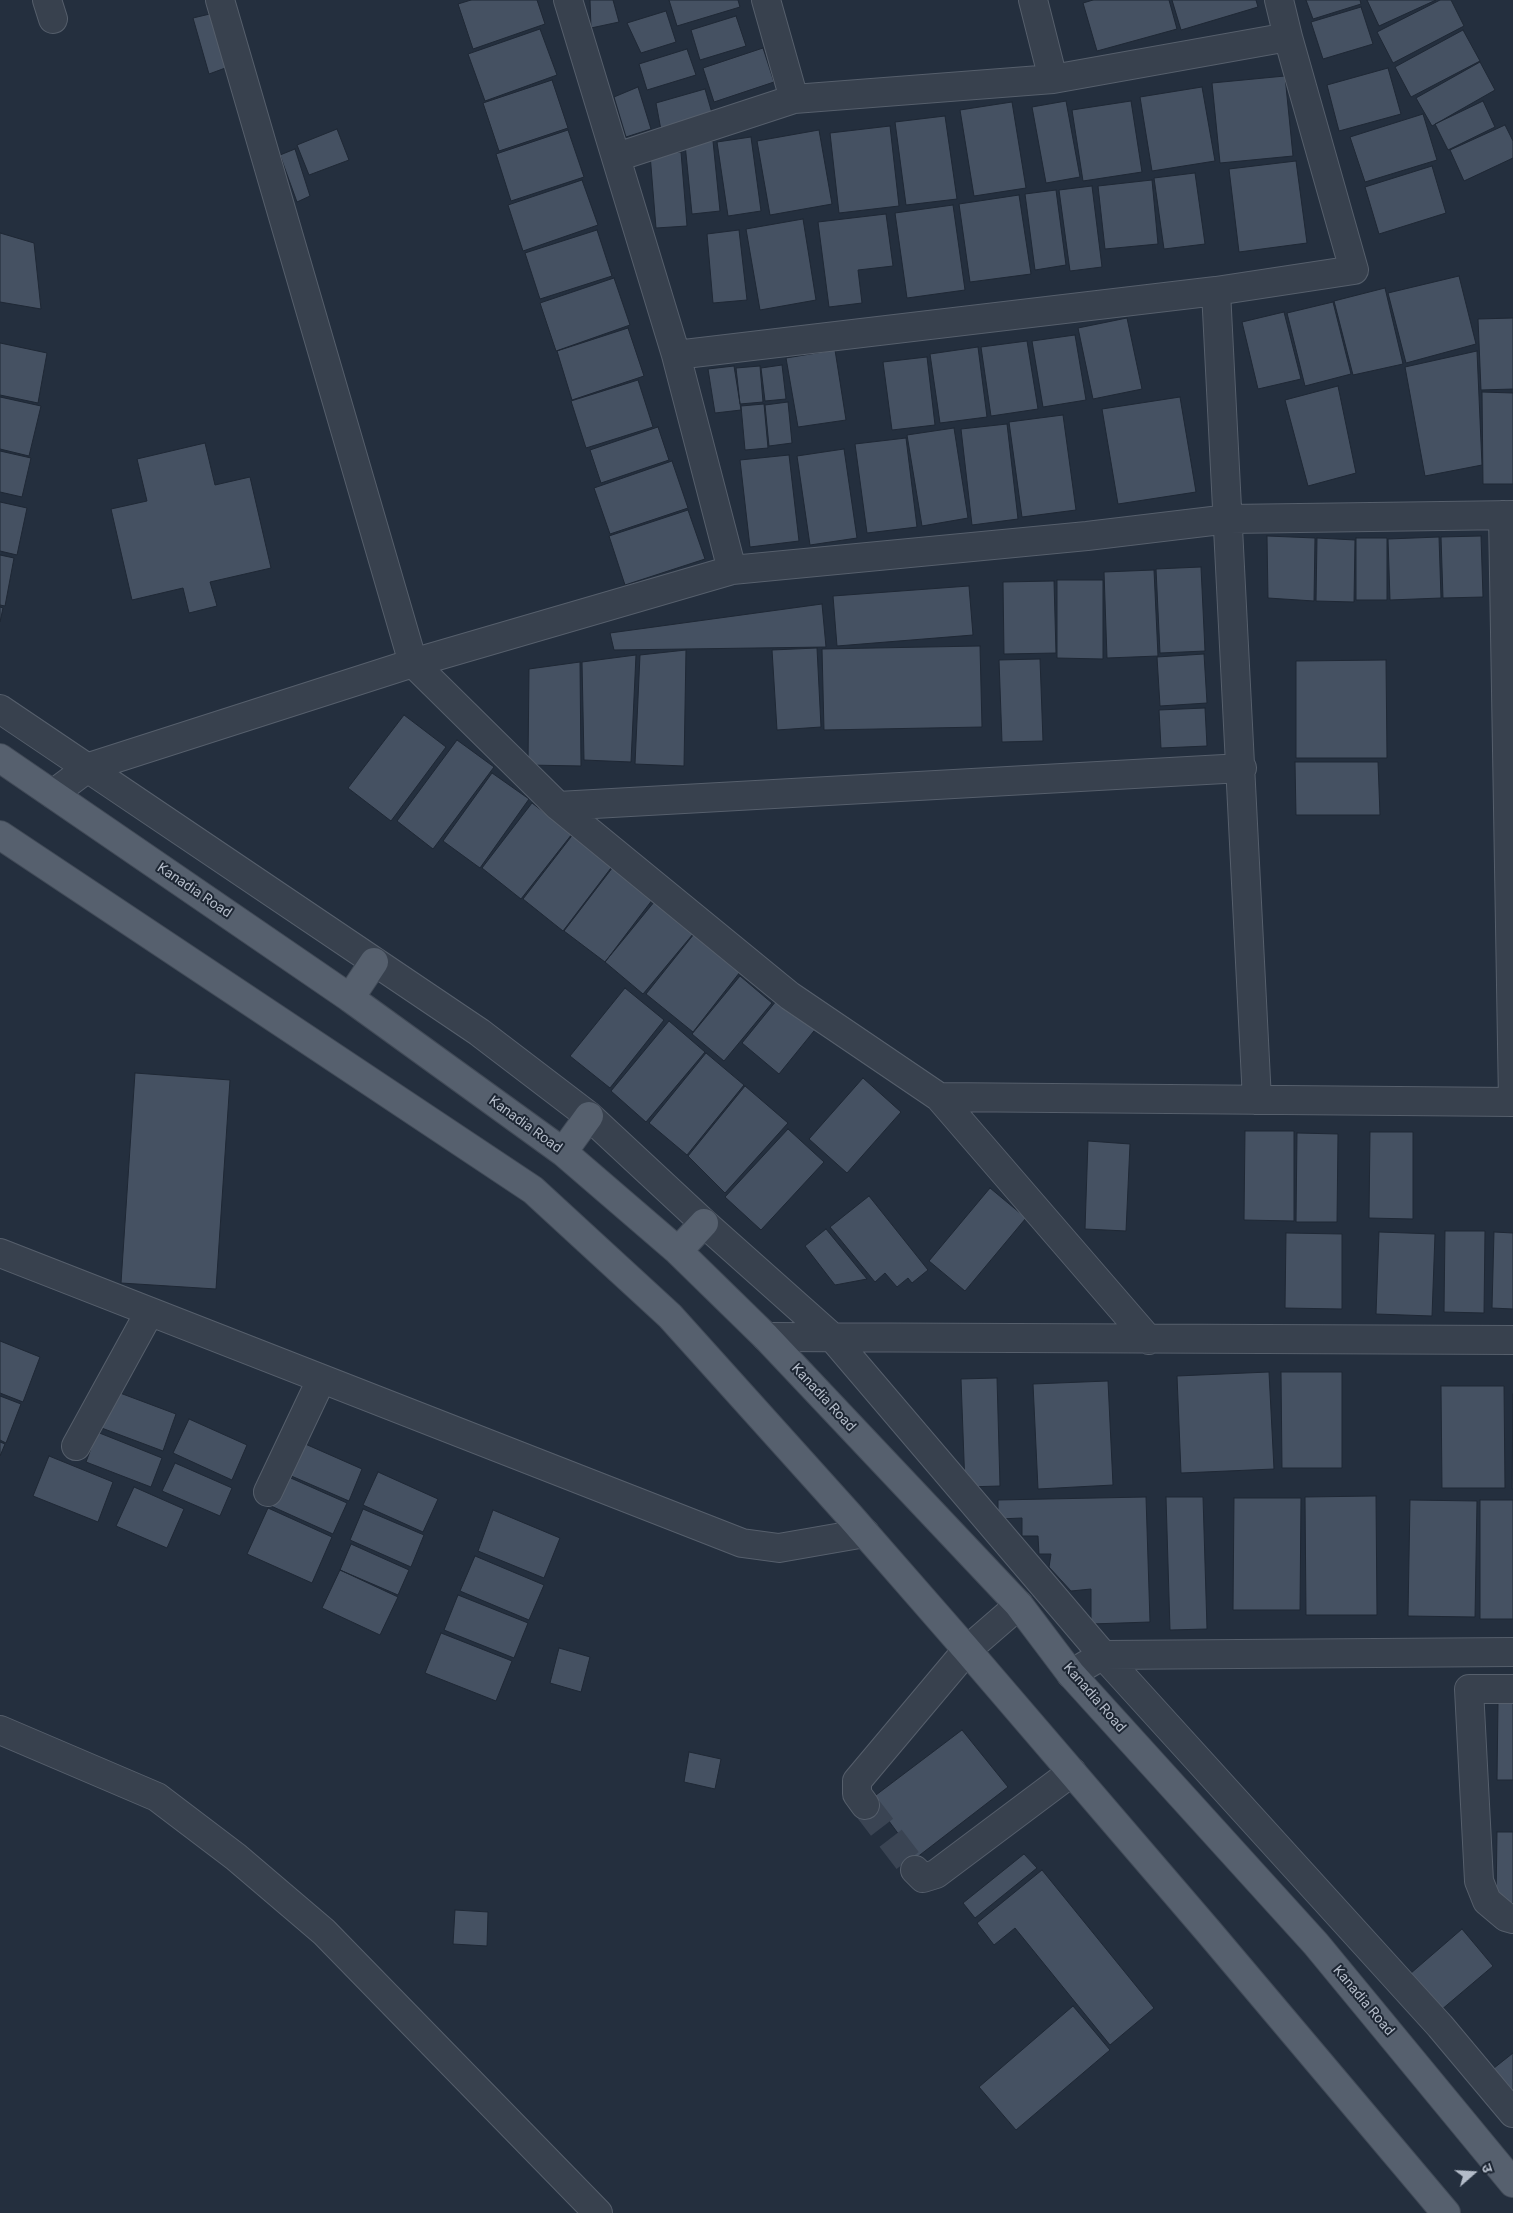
<!DOCTYPE html>
<meta charset="utf-8">
<style>
body{margin:0}
#map{position:relative;width:1513px;height:2213px;overflow:hidden;background:#242f3e;font-family:Roboto,"Noto Sans Devanagari",sans-serif}
canvas{display:block}
.north{position:absolute;left:1448px;top:2148px;width:50px;height:50px;-webkit-text-stroke:4px #1d2633;paint-order:stroke;rotate:71deg;font-size:14px;font-weight:700;line-height:20px;text-align:center;color:#b4bcc9}
.north::after{content:'';display:block;margin:auto;width:18px;height:22px;background:#b4bcc9;clip-path:polygon(50% 0,100% 100%,50% 72%,0 100%)}
</style>
<div id="map">
<canvas width="1513" height="2213"></canvas>
<div class="north">उ</div>
</div>
<script>
const c = document.querySelector('canvas').getContext('2d');
c.lineJoin = 'round';
function fill(path, color) { c.fillStyle = color; c.fill(path, 'evenodd'); }
const toPath = rows => new Path2D(rows.map(r => 'M' + r).join(''));
function strokePath(path, color, width, dash) { c.strokeStyle = color; c.lineWidth = width; c.lineCap = dash ? 'butt' : 'round'; c.setLineDash(dash || []); c.stroke(path); }
function write(font, color, halo, rows, align = 'center') {
  c.font = font + ' Roboto,sans-serif'; c.lineWidth = 4; c.setLineDash([]); c.textBaseline = 'middle'; c.strokeStyle = halo; c.fillStyle = color; for (const [text, x, y, turn = 0] of rows) {
    c.save(); c.translate(x, y); c.rotate((+turn || 0) * Math.PI / 180); c.textAlign = isNaN(turn) ? turn : align; if (halo) c.strokeText(text, 0, 0); c.fillText(text, 0, 0); c.restore();
  }
}
const building = toPath([
 [471,0,537,0,545,24,473,49,458,4,471,0],
 [590,0,613,0,619,22,591,28,590,0],
 [669,0,738,0,740,7,677,26,669,0],
 [1093,0,1169,0,1177,29,1097,51,1083,3,1093,0],
 [1172,0,1256,0,1258,7,1181,30,1172,0],
 [1306,0,1360,0,1361,4,1313,19,1306,0],
 [1367,0,1436,0,1379,26,1367,0],
 [1440,0,1451,0,1464,26,1393,63,1377,32,1440,0],
 [1361,7,1373,44,1323,59,1311,22,1361,7],
 [666,11,676,42,641,53,627,23,666,11],
 [214,13,228,67,209,74,193,18,214,13],
 [736,16,746,46,700,60,691,30,736,16],
 [540,29,557,75,485,101,468,54,540,29],
 [1463,30,1480,61,1411,97,1395,67,1463,30],
 [763,48,774,82,714,102,703,68,763,48],
 [687,49,696,75,647,90,639,64,687,49],
 [1480,62,1495,90,1432,126,1416,98,1480,62],
 [1388,68,1401,114,1339,131,1327,85,1388,68],
 [1285,76,1293,156,1220,163,1212,83,1285,76],
 [552,80,568,128,499,151,483,103,552,80],
 [638,87,651,129,626,137,614,97,638,87],
 [1202,87,1215,161,1152,171,1140,97,1202,87],
 [705,89,712,113,661,130,656,103,705,89],
 [1066,101,1080,177,1046,183,1032,107,1066,101],
 [1131,101,1142,172,1083,181,1072,110,1131,101],
 [1483,101,1495,127,1448,150,1435,124,1483,101],
 [1012,102,1026,188,974,196,960,110,1012,102],
 [1423,114,1437,160,1365,182,1350,137,1423,114],
 [945,116,957,199,906,205,895,122,945,116],
 [1505,125,1513,141,1513,158,1464,181,1450,150,1505,125],
 [890,126,899,206,839,213,830,133,890,126],
 [337,129,349,160,309,175,297,145,337,129],
 [568,130,584,177,511,201,496,154,568,130],
 [819,130,832,204,770,215,757,141,819,130],
 [751,137,761,211,728,216,717,142,751,137],
 [713,141,720,211,692,214,685,144,713,141],
 [295,149,310,196,297,202,280,155,295,149],
 [681,152,687,226,656,228,650,154,681,152],
 [1296,161,1307,243,1239,252,1229,169,1296,161],
 [1432,166,1446,213,1379,234,1365,187,1432,166],
 [1195,173,1205,244,1164,249,1154,178,1195,173],
 [582,180,598,225,523,251,508,205,582,180],
 [1152,180,1158,244,1105,249,1098,186,1152,180],
 [1092,186,1102,267,1070,271,1059,190,1092,186],
 [1056,190,1066,265,1035,270,1025,194,1056,190],
 [1019,195,1031,274,970,282,959,204,1019,195],
 [953,205,965,290,907,298,895,213,953,205],
 [886,214,893,266,858,270,862,303,829,307,818,222,886,214],
 [803,219,816,300,760,310,746,229,803,219],
 [597,230,612,276,540,299,525,253,597,230],
 [739,230,747,300,713,303,707,234,739,230],
 [0,233,34,243,41,309,0,302,0,233],
 [1459,276,1476,344,1406,363,1388,293,1459,276],
 [614,278,630,325,556,351,540,303,614,278],
 [1385,288,1403,364,1353,375,1334,301,1385,288],
 [1333,302,1351,374,1305,386,1287,313,1333,302],
 [1284,312,1301,379,1258,389,1242,322,1284,312],
 [1127,318,1142,389,1093,399,1078,328,1127,318],
 [1513,318,1513,389,1481,390,1478,319,1513,318],
 [628,328,644,376,572,400,557,351,628,328],
 [1075,335,1086,400,1043,407,1032,341,1075,335],
 [1027,341,1038,409,991,416,981,347,1027,341],
 [0,343,47,353,38,403,0,395,0,343],
 [978,347,987,417,940,423,930,354,978,347],
 [835,350,846,420,798,427,786,358,835,350],
 [1477,351,1482,465,1425,476,1405,367,1477,351],
 [927,357,935,425,892,430,883,362,927,357],
 [782,365,786,399,765,401,761,368,782,365],
 [734,366,741,410,715,413,708,369,734,366],
 [760,366,763,402,740,404,736,368,760,366],
 [638,380,653,427,586,448,571,401,638,380],
 [1338,386,1356,473,1308,486,1285,400,1338,386],
 [1482,392,1513,393,1513,484,1483,484,1482,392],
 [0,397,41,406,29,456,0,449,0,397],
 [1180,397,1196,492,1118,504,1102,409,1180,397],
 [788,402,792,443,769,446,765,405,788,402],
 [764,404,768,448,745,450,741,406,764,404],
 [1063,415,1076,510,1022,517,1009,422,1063,415],
 [1007,424,1018,519,972,525,961,429,1007,424],
 [658,427,669,460,601,483,590,450,658,427],
 [954,428,968,518,922,526,907,435,954,428],
 [906,438,917,527,867,533,855,444,906,438],
 [205,443,215,485,250,477,271,568,210,582,217,606,189,613,183,588,132,600,111,509,147,501,137,459,205,443],
 [844,449,857,538,810,545,797,456,844,449],
 [0,451,31,458,22,497,0,492,0,451],
 [789,455,799,541,750,547,740,460,789,455],
 [672,461,688,508,610,534,594,488,672,461],
 [0,502,27,508,17,555,0,551,0,502],
 [688,510,705,559,625,585,609,536,688,510],
 [1267,536,1315,538,1314,601,1268,598,1267,536],
 [1481,536,1483,597,1443,598,1441,537,1481,536],
 [1439,537,1441,598,1390,600,1388,539,1439,537],
 [1317,538,1355,540,1354,602,1316,601,1317,538],
 [1356,538,1387,538,1387,600,1356,600,1356,538],
 [0,555,14,558,5,606,0,605,0,555],
 [1201,567,1205,651,1160,653,1156,569,1201,567],
 [1154,570,1158,656,1107,658,1104,572,1154,570],
 [1057,580,1103,580,1103,659,1057,658,1057,580],
 [1054,581,1056,653,1004,654,1003,582,1054,581],
 [969,586,973,635,837,646,833,596,969,586],
 [822,604,826,647,614,650,610,633,822,604],
 [0,607,3,608,0,622,0,607],
 [980,646,982,727,824,730,822,649,980,646],
 [817,648,821,727,777,730,772,650,817,648],
 [686,650,684,766,635,764,640,655,686,650],
 [1204,654,1207,703,1160,706,1157,657,1204,654],
 [636,655,631,762,584,760,582,662,636,655],
 [1040,659,1043,741,1002,742,999,660,1040,659],
 [1386,660,1387,758,1296,758,1296,661,1386,660],
 [580,662,581,766,528,765,529,669,580,662],
 [1205,708,1207,746,1161,748,1159,710,1205,708],
 [404,715,446,747,391,821,348,788,404,715],
 [457,740,494,767,433,849,397,821,457,740],
 [1295,762,1378,762,1380,815,1296,815,1295,762],
 [492,773,529,799,480,868,443,841,492,773],
 [532,803,572,834,521,899,482,868,532,803],
 [574,833,614,864,563,931,523,899,574,833],
 [616,863,656,895,605,962,564,931,616,863],
 [659,896,698,928,643,994,605,962,659,896],
 [694,934,740,972,693,1032,646,994,694,934],
 [740,976,772,1003,724,1061,692,1034,740,976],
 [625,988,664,1020,610,1088,570,1056,625,988],
 [781,995,818,1026,779,1074,742,1043,781,995],
 [669,1021,705,1052,646,1122,611,1091,669,1021],
 [706,1053,744,1085,687,1155,649,1123,706,1053],
 [135,1073,230,1080,216,1289,121,1283,135,1073],
 [863,1078,901,1112,847,1173,809,1139,863,1078],
 [745,1086,788,1123,725,1193,688,1156,745,1086],
 [788,1129,824,1162,761,1230,725,1197,788,1129],
 [1245,1131,1294,1131,1294,1221,1244,1220,1245,1131],
 [1370,1132,1413,1132,1413,1219,1369,1218,1370,1132],
 [1297,1133,1338,1134,1337,1222,1296,1222,1297,1133],
 [1088,1141,1130,1144,1126,1231,1085,1229,1088,1141],
 [990,1188,1026,1218,965,1291,929,1261,990,1188],
 [869,1196,928,1270,912,1283,908,1278,897,1287,885,1273,875,1282,830,1227,869,1196],
 [826,1229,867,1279,835,1285,805,1246,826,1229],
 [1445,1231,1485,1231,1484,1313,1444,1312,1445,1231],
 [1379,1232,1435,1234,1432,1316,1376,1314,1379,1232],
 [1494,1232,1513,1233,1513,1309,1492,1308,1494,1232],
 [1286,1233,1342,1234,1342,1309,1285,1308,1286,1233],
 [0,1341,40,1357,23,1402,0,1393,0,1341],
 [1269,1372,1274,1469,1181,1473,1177,1376,1269,1372],
 [1281,1372,1342,1372,1342,1468,1282,1468,1281,1372],
 [997,1378,1000,1486,965,1487,961,1379,997,1378],
 [1108,1381,1113,1485,1038,1489,1033,1384,1108,1381],
 [1441,1386,1504,1386,1505,1488,1442,1488,1441,1386],
 [112,1390,176,1414,163,1451,99,1427,112,1390],
 [1513,1394,1513,1489,1512,1489,1513,1394],
 [0,1396,21,1404,6,1443,0,1440,0,1396],
 [189,1419,247,1445,232,1480,173,1453,189,1419],
 [97,1432,162,1458,151,1487,86,1462,97,1432],
 [0,1442,5,1444,0,1456,0,1442],
 [303,1443,362,1469,349,1501,289,1475,303,1443],
 [49,1456,113,1482,98,1522,33,1496,49,1456],
 [175,1463,232,1488,220,1516,162,1491,175,1463],
 [378,1472,438,1499,423,1532,363,1505,378,1472],
 [284,1475,347,1503,333,1534,271,1506,284,1475],
 [134,1487,184,1509,167,1548,116,1526,134,1487],
 [1376,1496,1377,1615,1306,1615,1305,1497,1376,1496],
 [1146,1497,1150,1622,1091,1624,1091,1589,1071,1591,1049,1567,1051,1554,1039,1554,1038,1536,1022,1536,1022,1518,998,1519,998,1500,1146,1497],
 [1166,1497,1203,1497,1207,1629,1170,1630,1166,1497],
 [1234,1498,1301,1498,1300,1610,1233,1610,1234,1498],
 [1410,1500,1477,1501,1475,1617,1408,1616,1410,1500],
 [1480,1500,1513,1500,1513,1619,1480,1619,1480,1500],
 [268,1508,332,1537,312,1583,247,1554,268,1508],
 [363,1509,424,1535,411,1567,350,1540,363,1509],
 [493,1510,560,1538,544,1578,478,1551,493,1510],
 [351,1544,409,1570,398,1595,340,1570,351,1544],
 [475,1556,544,1585,529,1620,460,1591,475,1556],
 [340,1570,398,1597,380,1635,322,1608,340,1570],
 [458,1595,528,1623,514,1658,444,1630,458,1595],
 [441,1633,512,1661,496,1701,425,1673,441,1633],
 [559,1648,590,1657,581,1692,550,1683,559,1648],
 [1498,1702,1513,1702,1513,1780,1497,1780,1498,1702],
 [962,1730,1008,1787,916,1858,872,1798,962,1730],
 [689,1752,721,1759,715,1789,684,1782,689,1752],
 [1497,1832,1513,1832,1513,1903,1496,1903,1497,1832],
 [1024,1854,1037,1868,975,1918,963,1903,1024,1854],
 [1042,1870,1154,2008,1110,2045,1015,1928,994,1945,977,1923,1042,1870],
 [455,1910,488,1912,487,1946,453,1944,455,1910],
 [1462,1929,1493,1966,1434,2016,1403,1980,1462,1929],
 [1073,2006,1110,2050,1016,2130,979,2087,1073,2006],
 [1513,2053,1513,2113,1484,2076,1513,2053]
]);
fill(building, '#455162');
strokePath(building, '#1f2835', 1);
strokePath(toPath([
 [865,1805,915,1870]
]), '#3a4453', 28, [28, 14]);
const minor = toPath([
 [47,0,53,19],
 [220,0,413,663,558,806,790,996,939,1097,1149,1340],
 [568,0,676,355,732,570],
 [766,0,794,99],
 [1279,0,1288,37],
 [617,157,794,99,1053,79],
 [1216,291,1257,1100],
 [676,355,1216,291,1354,270,1288,37,1053,79,1033,0],
 [1503,515,1513,1102],
 [0,709,479,1032,589,1116,704,1223,832,1337,1103,1655,1440,2026,1513,2113],
 [53,794,89,767,413,663,732,570,1087,536,1229,519,1513,515],
 [558,806,1242,768],
 [939,1097,1513,1102],
 [0,1253,742,1543,779,1548,865,1533],
 [766,1337,1513,1340],
 [76,1446,149,1313],
 [268,1492,321,1380],
 [1071,1674,1103,1655,1513,1652],
 [1513,1689,1469,1689,1479,1881,1487,1901,1506,1917,1513,1919],
 [0,1730,157,1797,236,1857,324,1932,598,2213],
 [865,1805,857,1794,857,1781,967,1650,1019,1605],
 [915,1870,923,1878,936,1874,1072,1772]
]);
const major = toPath([
 [0,758,350,998,563,1152,678,1251,766,1337,1019,1605,1071,1674,1316,1944,1513,2183],
 [0,835,533,1190,670,1316,850,1516,967,1650,1209,1932,1446,2213],
 [350,998,374,962],
 [563,1152,589,1116],
 [678,1251,704,1223]
]);
strokePath(minor, '#565f6c', 30);
strokePath(major, '#414a57', 30);
strokePath(minor, '#38414e', 28);
strokePath(major, '#56606e', 28);
write('14px', '#b4bcc9', '#1d2633', [
 ["Kanadia Road",194,891,34],
 ["Kanadia Road",525,1125,36],
 ["Kanadia Road",823,1398,47],
 ["Kanadia Road",1094,1698,49],
 ["Kanadia Road",1363,2001,50]
]);
</script>
